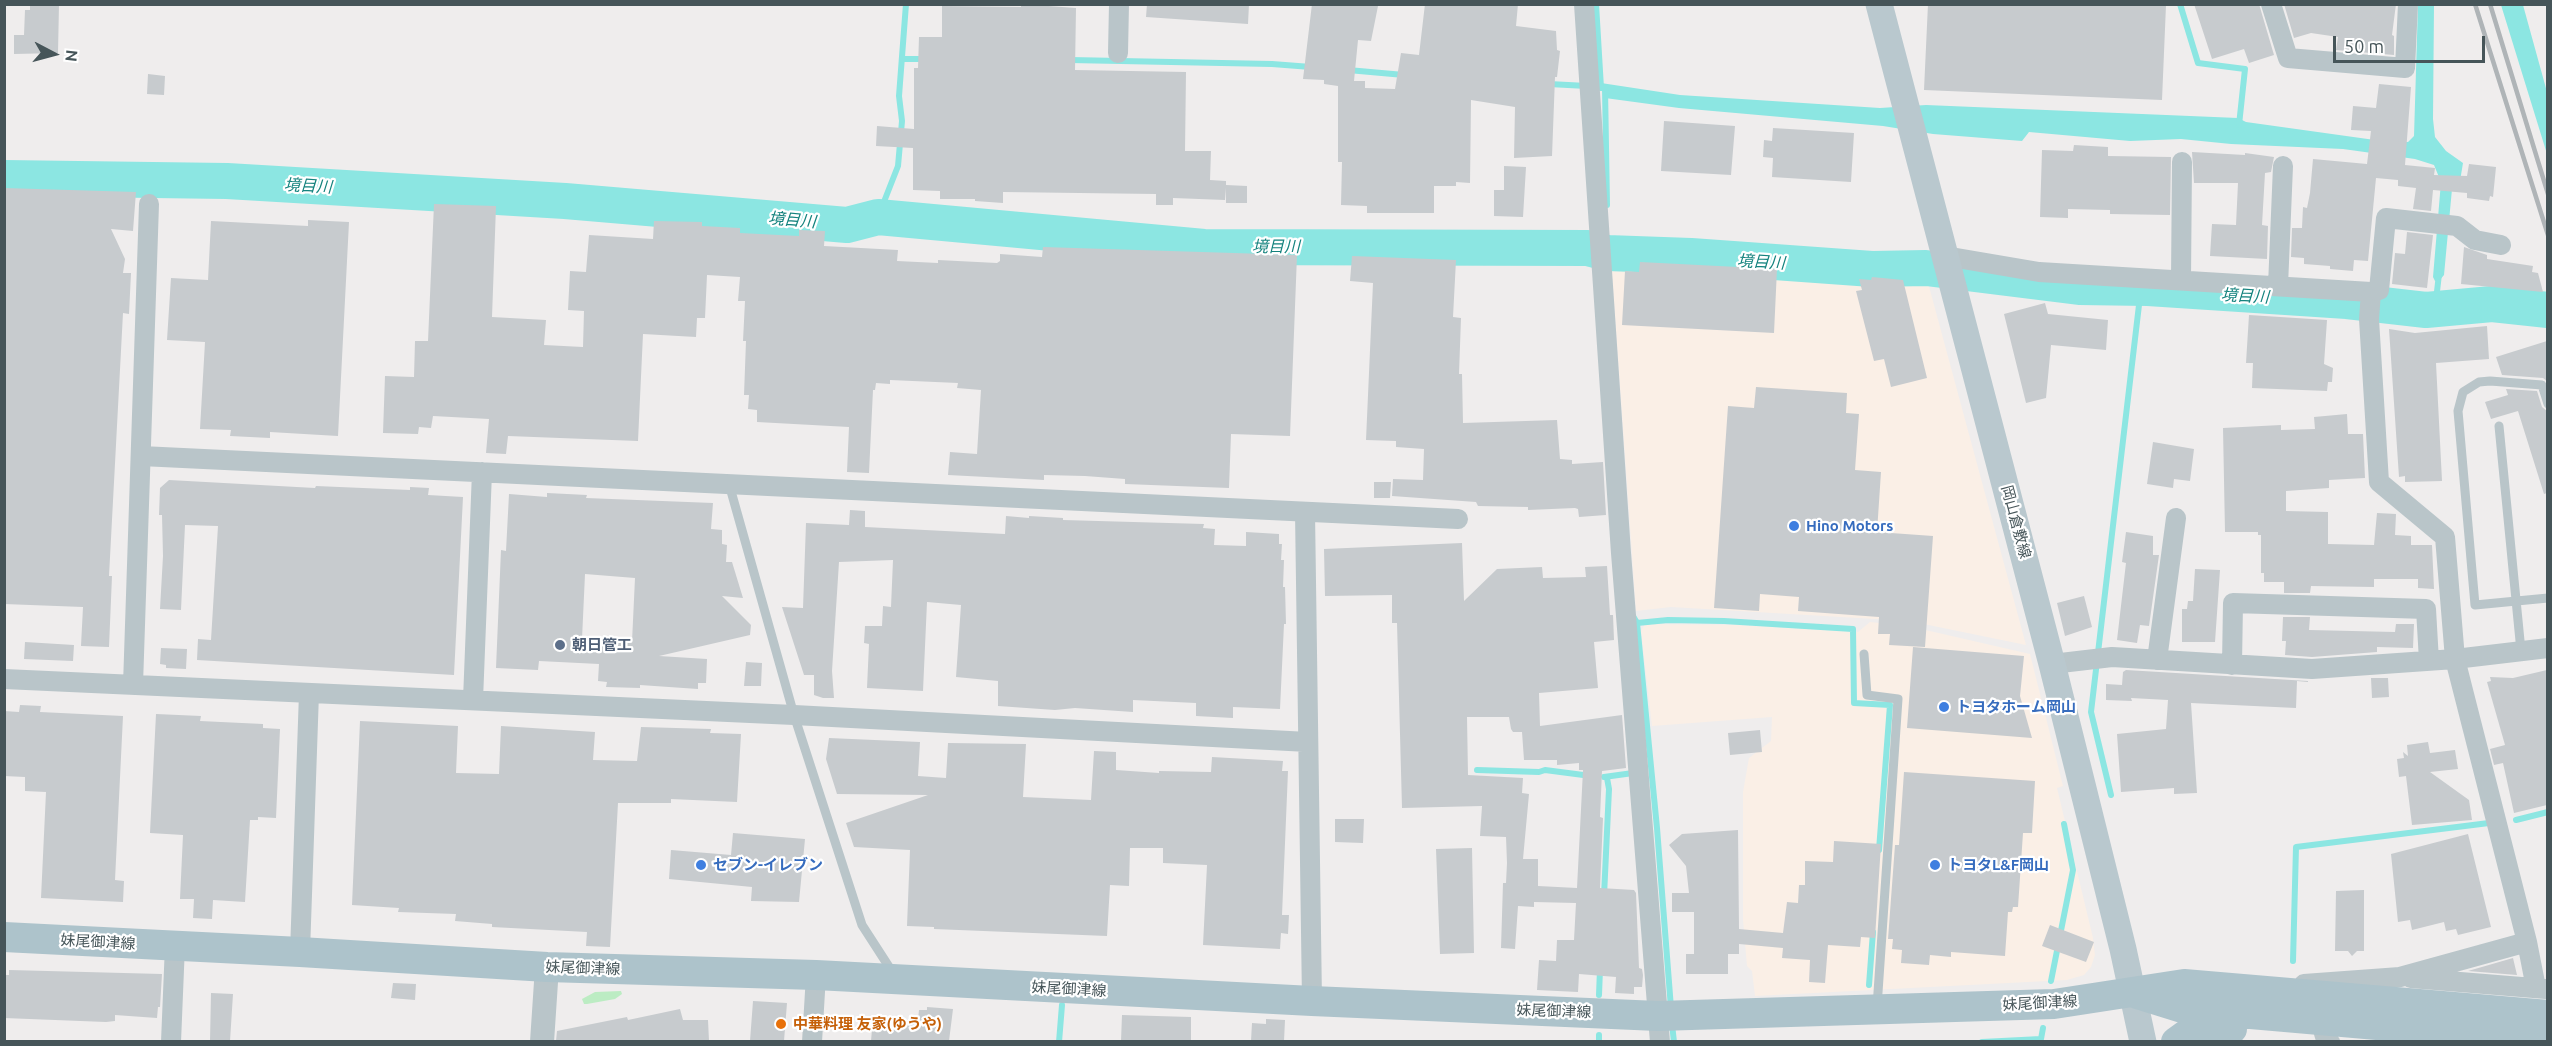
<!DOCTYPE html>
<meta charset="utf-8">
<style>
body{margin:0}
#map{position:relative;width:2552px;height:1046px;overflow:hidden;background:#efeded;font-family:Ubuntu,sans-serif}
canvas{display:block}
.frame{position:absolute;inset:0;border:6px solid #465559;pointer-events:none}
.north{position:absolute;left:24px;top:24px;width:60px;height:60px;-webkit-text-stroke:4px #fff;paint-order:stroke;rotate:96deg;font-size:16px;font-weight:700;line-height:24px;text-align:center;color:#465559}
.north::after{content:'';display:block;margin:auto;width:21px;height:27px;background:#465559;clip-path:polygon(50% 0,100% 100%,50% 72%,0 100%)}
.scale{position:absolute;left:2333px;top:36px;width:152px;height:27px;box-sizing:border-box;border:3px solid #465559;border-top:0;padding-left:8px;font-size:18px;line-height:21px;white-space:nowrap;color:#465559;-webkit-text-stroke:4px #fff;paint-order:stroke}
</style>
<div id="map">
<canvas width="2552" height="1046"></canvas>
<div class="frame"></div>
<div class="north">N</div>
<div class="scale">50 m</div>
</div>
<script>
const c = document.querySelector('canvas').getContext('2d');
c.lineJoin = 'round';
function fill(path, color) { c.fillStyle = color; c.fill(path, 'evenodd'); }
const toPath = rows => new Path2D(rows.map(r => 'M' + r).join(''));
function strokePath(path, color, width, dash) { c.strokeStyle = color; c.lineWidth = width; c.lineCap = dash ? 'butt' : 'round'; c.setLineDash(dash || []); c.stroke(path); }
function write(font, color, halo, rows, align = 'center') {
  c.font = font + ' Ubuntu,"Noto Sans JP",sans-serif'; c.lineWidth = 4.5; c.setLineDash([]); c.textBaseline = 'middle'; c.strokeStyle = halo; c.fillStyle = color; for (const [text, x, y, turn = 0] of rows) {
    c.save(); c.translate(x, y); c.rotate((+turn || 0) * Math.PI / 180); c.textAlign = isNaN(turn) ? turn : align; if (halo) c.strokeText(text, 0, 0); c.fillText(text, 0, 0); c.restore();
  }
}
fill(toPath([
 [1642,258,1927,279,2026,645,1909,621,1671,607,1636,611,1611,259],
 [1870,622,1908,626,2030,654,2063,786,2057,788,2093,938,2095,955,2091,967,2084,975,2067,980,1755,996,1752,971,1747,966,1743,920,1743,792,1749,758,1771,741,1772,717,1652,726,1641,631,1645,624,1736,625,1858,632]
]), '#faefe6');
fill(toPath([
 [621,991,622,994,615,999,587,1004,584,1004,582,999,595,992]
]), '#bcecc3');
fill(toPath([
 [2418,5,2434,5,2433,119,2435,137,2446,151,2463,163,2459,187,2452,189,2444,275,2439,281,2435,281,2433,277,2441,182,2434,165,2415,159,2343,149,2231,144,2181,139,2130,141,2029,132,2022,141,1933,134,1883,126,1679,108,1605,98,1605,89,1601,88,1601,83,1680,95,1880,108,1926,105,2238,118,2246,122,2382,141,2408,142,2414,136],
 [2501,5,2523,5,2547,92,2547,154]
]), '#8ce6e2');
strokePath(toPath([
 [1596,4,1601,88],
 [2180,4,2198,63,2245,69,2239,125],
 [902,59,924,59],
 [1070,60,1272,64,1311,67],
 [1348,70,1404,75],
 [1549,84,1587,86],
 [1605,88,1607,205],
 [878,217,898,166,902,121,899,96,906,4],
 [2435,309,2439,274],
 [1633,616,1637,623,1657,828,1671,1008],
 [1637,623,1668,620,1724,621,1853,629,1854,703,1890,705,1879,850],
 [1477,770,1539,772,1545,770,1591,776],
 [1604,777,1633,773],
 [2111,795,2091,712,2141,288],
 [2516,820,2548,812],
 [1604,896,1609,789,1607,778],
 [2293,961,2296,847,2489,823],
 [2051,981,2073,870,2064,824],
 [1869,985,1873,932],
 [1599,995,1600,969],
 [1672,1024,1674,1042],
 [1599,1035,1599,1042],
 [1059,1042,1062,1005],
 [1982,1042,2041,1039,2043,1028]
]), '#8ce6e2', 6);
strokePath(toPath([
 [4,178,227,181,565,201,847,225,878,217,1204,247,1588,248,1607,253,1691,256,1872,269,1926,268,2079,287,2148,288,2347,301,2426,310,2492,304,2548,310]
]), '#8ce6e2', 36);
fill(toPath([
 [30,4,59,4,58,53,14,54,14,35,24,35,25,10,30,10],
 [1021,4,1076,8,1075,70,1186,72,1185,151,1211,151,1210,180,1226,181,1226,185,1247,186,1247,203,1226,203,1226,188,1225,200,1173,198,1173,205,1156,205,1156,194,1003,192,1003,203,975,201,975,199,940,199,940,191,913,190,913,148,876,146,877,126,914,129,914,68,918,68,919,37,942,37,942,6,1021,7],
 [1147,4,1249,4,1248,24,1146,17],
 [1312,4,1378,6,1371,41,1358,40,1354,81,1365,81,1365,88,1395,89,1401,53,1419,55,1425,4,1518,4,1516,26,1556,31,1557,50,1560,51,1557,77,1555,77,1552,156,1514,158,1515,107,1471,100,1470,183,1456,182,1456,186,1434,186,1434,213,1367,213,1367,206,1341,205,1342,162,1338,162,1338,86,1324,84,1324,80,1303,79],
 [1928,4,2166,5,2162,100,1924,90],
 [2194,4,2259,4,2274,55,2249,63,2244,49,2212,59],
 [2284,4,2396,4,2392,35,2394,36,2394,55,2336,50,2338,37,2311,33,2294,38],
 [148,74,165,76,164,95,147,94],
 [2379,84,2411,87,2405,165,2435,168,2434,175,2467,176,2469,164,2496,167,2493,197,2490,196,2489,201,2467,198,2467,193,2433,190,2431,211,2413,209,2416,188,2398,186,2398,180,2376,178,2368,261,2354,260,2353,271,2330,269,2330,266,2304,264,2304,258,2291,257,2292,228,2302,228,2303,207,2307,208,2310,193,2313,159,2367,164,2371,131,2351,130,2353,106,2376,108],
 [1664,121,1735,126,1731,175,1661,171],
 [1773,128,1854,133,1851,182,1772,177,1773,158,1763,157,1764,140,1772,141],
 [2074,145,2108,147,2108,156,2171,157,2170,215,2110,214,2110,210,2068,209,2068,218,2040,217,2042,150,2073,151],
 [2192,152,2245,155,2245,153,2274,157,2271,172,2265,173,2262,225,2268,226,2267,259,2210,256,2212,224,2236,225,2238,183,2194,183],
 [1504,166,1526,167,1523,217,1494,216,1494,190,1504,190],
 [4,188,136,192,133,231,111,229,125,259,123,273,131,273,129,314,123,313,109,576,112,576,109,647,81,646,83,607,4,604],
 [434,204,496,206,492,317,546,320,544,345,583,347,584,311,568,310,570,271,586,272,589,235,653,239,654,221,702,222,702,226,740,228,740,233,799,236,799,230,825,231,824,246,898,250,897,261,938,263,938,260,997,263,1000,261,1000,254,1042,257,1043,247,1297,255,1290,436,1231,434,1229,488,1125,484,1125,479,1085,476,1044,475,1044,480,948,475,950,452,977,454,981,390,957,388,958,383,890,380,890,384,876,383,875,390,873,390,869,473,847,472,849,427,757,422,757,410,748,409,749,395,744,395,746,341,743,341,745,301,738,301,740,277,707,275,705,318,697,318,696,337,643,334,638,441,508,436,506,454,486,453,489,419,433,416,431,428,419,427,418,434,383,433,385,376,414,377,415,341,428,341],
 [308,220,349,222,338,436,270,432,270,438,230,436,231,430,200,429,205,342,167,340,171,278,208,280,211,221,308,226],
 [2407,232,2433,235,2427,288,2392,284,2395,253,2405,254],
 [2464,247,2487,255,2487,259,2533,266,2532,272,2538,273,2543,292,2461,284],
 [1352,256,1456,260,1453,317,1461,318,1459,374,1462,374,1463,423,1557,420,1560,459,1572,460,1572,464,1603,462,1606,515,1579,517,1578,509,1575,508,1528,510,1528,507,1478,506,1476,502,1392,496,1393,479,1423,480,1424,449,1396,447,1396,441,1366,440,1373,283,1350,281],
 [1640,262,1777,269,1774,333,1622,325,1625,271,1639,272],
 [1872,277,1903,280,1927,378,1891,387,1884,359,1874,361,1856,291,1862,290,1859,279,1871,280],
 [2045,303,2048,314,2108,320,2106,350,2051,345,2046,398,2026,403,2004,314],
 [2249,315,2327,320,2324,364,2333,368,2332,382,2328,382,2327,391,2252,388,2253,363,2246,363],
 [2487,326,2489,359,2436,363,2442,481,2405,482,2405,476,2399,477,2389,329,2415,333],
 [2547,341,2547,381,2543,378,2502,375,2496,357],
 [1756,387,1847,393,1846,413,1859,414,1855,470,1881,472,1877,532,1933,536,1925,647,1889,645,1890,634,1878,634,1879,617,1798,611,1799,597,1760,594,1759,611,1714,608,1728,406,1754,408],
 [2506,389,2537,391,2542,407,2547,411,2547,493,2544,494,2518,411,2491,419,2485,402,2508,395],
 [2347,414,2348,434,2363,434,2365,478,2329,480,2329,488,2286,491,2286,511,2328,512,2328,544,2374,545,2377,513,2396,514,2395,535,2411,536,2411,545,2432,545,2434,589,2418,588,2418,579,2374,579,2374,587,2311,586,2310,593,2284,593,2284,582,2264,582,2264,573,2261,573,2261,535,2258,535,2258,532,2225,532,2223,428,2281,425,2281,430,2315,429,2314,417],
 [2153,442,2194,449,2190,481,2174,479,2173,488,2147,484],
 [169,480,315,488,316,486,410,490,410,487,429,488,428,495,463,497,454,675,197,660,198,639,211,640,218,526,185,525,181,610,160,609,163,556,162,515,159,515,160,488],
 [1374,482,1391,482,1390,498,1374,498],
 [547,493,587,495,586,498,713,503,711,529,722,530,722,544,727,545,726,562,732,562,743,598,722,596,751,625,750,635,659,656,707,659,706,683,698,683,698,689,640,685,640,688,606,687,607,682,598,681,599,664,539,661,538,670,496,668,501,550,506,551,509,494,547,497],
 [585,574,635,578,632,642,582,639],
 [850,510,865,511,865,527,1005,534,1006,516,1029,518,1029,516,1063,518,1063,520,1204,524,1203,528,1215,529,1214,545,1246,546,1246,532,1279,534,1279,544,1282,544,1281,560,1284,560,1283,587,1285,587,1286,624,1284,624,1280,709,1233,707,1233,718,1196,716,1196,703,1133,700,1133,712,1075,708,1055,710,998,706,998,681,956,677,961,605,927,602,923,691,867,688,869,644,864,643,865,626,882,626,883,606,891,607,893,560,839,562,832,671,834,698,823,698,814,695,814,675,804,675,782,607,803,608,806,523,849,525],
 [2126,532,2153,536,2153,555,2159,555,2149,626,2140,625,2137,643,2117,640,2126,563,2122,562],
 [1462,543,1464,601,1497,569,1542,567,1543,578,1586,577,1585,567,1607,566,1610,615,1613,615,1614,640,1594,642,1598,688,1539,693,1540,726,1622,715,1626,768,1602,771,1600,817,1603,818,1600,888,1634,890,1636,893,1639,968,1642,969,1643,975,1642,987,1634,987,1634,994,1615,993,1616,977,1579,974,1578,992,1537,990,1539,960,1556,961,1557,940,1574,940,1576,903,1534,902,1534,907,1518,906,1515,949,1501,948,1503,883,1506,883,1507,863,1506,837,1480,836,1482,806,1402,808,1397,623,1392,623,1392,595,1325,596,1324,549],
 [1467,717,1509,717,1511,729,1513,732,1522,732,1524,760,1557,760,1557,765,1579,763,1579,770,1583,770,1577,888,1538,886,1538,859,1523,859,1529,794,1522,793,1523,778,1468,775],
 [2195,569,2220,570,2215,642,2182,642,2182,609,2187,609,2188,601,2193,601],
 [2084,596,2092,627,2065,636,2057,603],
 [2283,617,2310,617,2309,630,2395,632,2396,624,2414,624,2413,648,2377,647,2377,652,2312,657,2285,655,2286,641,2282,641],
 [25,642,74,645,73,661,24,659],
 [1913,647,2024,656,2020,696,2032,738,1907,728],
 [161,648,187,649,186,669,166,668,166,665,160,664],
 [746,662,762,663,761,686,744,686],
 [2126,670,2308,681,2308,682,2297,681,2296,708,2191,703,2197,793,2174,794,2174,788,2121,792,2117,734,2166,729,2168,700,2131,698,2132,701,2106,700,2106,684,2122,685,2123,672],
 [2547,670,2547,805,2514,813,2503,763,2494,765,2490,749,2505,745,2487,682,2491,681,2490,677,2513,678],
 [2371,678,2388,678,2389,697,2372,698],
 [20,705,41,706,40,712,123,716,115,880,124,881,123,902,41,898,46,792,25,791,25,777,4,776,4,711,19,712],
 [156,714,201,716,200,721,263,724,263,728,280,729,276,818,258,817,258,820,250,820,245,902,213,900,212,919,193,918,194,899,180,899,183,835,150,833],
 [360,721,458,726,456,773,499,774,501,726,595,732,593,760,637,761,641,727,711,729,710,733,741,734,737,802,671,799,671,803,618,803,610,947,586,946,587,932,492,927,492,924,455,921,456,914,398,912,399,908,352,905],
 [1760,730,1762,752,1730,755,1728,733],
 [829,738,920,742,918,776,946,778,948,743,1026,744,1023,797,1091,800,1094,751,1116,752,1116,770,1159,773,1159,771,1211,772,1212,757,1283,761,1282,771,1288,771,1282,915,1289,915,1288,934,1281,933,1280,949,1203,945,1207,865,1163,863,1163,848,1130,848,1129,886,1110,885,1107,936,934,929,934,927,907,926,910,850,854,847,846,823,928,795,837,794,826,759],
 [2428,742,2430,753,2455,750,2458,769,2430,772,2469,800,2472,820,2412,825,2406,776,2399,777,2397,759,2404,758,2403,752,2408,756,2407,745],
 [1904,772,2035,781,2032,833,2023,833,2018,907,2013,907,2012,912,2008,912,2005,956,1951,952,1951,957,1930,955,1929,965,1901,963,1902,950,1892,949,1893,939,1888,939,1895,845,1899,845],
 [1335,819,1364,819,1363,843,1335,842],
 [1738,830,1739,929,1783,933,1787,902,1798,903,1799,885,1805,885,1805,861,1833,862,1834,841,1881,844,1875,938,1861,937,1860,947,1828,945,1825,983,1809,982,1810,960,1782,958,1783,948,1739,944,1739,954,1728,954,1728,974,1686,974,1686,954,1694,954,1694,912,1672,912,1672,893,1689,893,1686,866,1669,845,1682,834],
 [733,833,805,839,799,902,751,901,752,887,669,879,671,850,731,855],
 [2468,834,2491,927,2458,935,2456,929,2446,931,2444,922,2412,930,2410,920,2398,922,2391,854],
 [1472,848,1474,953,1440,954,1436,849],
 [2364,890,2364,951,2357,951,2352,956,2348,951,2335,951,2336,891],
 [2050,925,2094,942,2086,962,2042,946],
 [2513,958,2517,975,2468,971],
 [9,970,162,974,160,1007,158,1007,157,1018,115,1015,115,1021,106,1022,4,1018,4,975,9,975],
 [393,983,416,984,415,1000,391,998],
 [211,993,233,994,230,1041,210,1041],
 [753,1001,787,1003,784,1041,750,1041],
 [927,1007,953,1009,949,1041,871,1041,873,1018,918,1020,919,1010,927,1010],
 [680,1009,683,1020,708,1020,709,1041,556,1041,557,1031,627,1017,628,1020],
 [1122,1015,1191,1017,1191,1041,1121,1041],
 [1266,1019,1285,1020,1284,1041,1251,1041,1252,1023,1266,1024]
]), '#c7cbce');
strokePath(toPath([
 [2548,404,2542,385,2490,381,2479,382,2463,392,2458,411,2475,605,2548,598],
 [2499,426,2521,651],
 [729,484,794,715,862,925,893,973],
 [1864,654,1867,695,1898,699,1877,1007]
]), '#b9c5c9', 9);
strokePath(toPath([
 [1584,4,1621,553,1660,1042],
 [2271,4,2288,58,2405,68,2408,4],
 [1118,53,1119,4],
 [1945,256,2039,272,2371,292,2369,319,2379,482,2445,537,2455,659,2527,942,2536,988],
 [2181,280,2182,162],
 [2278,286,2283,166],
 [2371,292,2379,290,2386,218,2457,226,2475,240,2501,245],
 [141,456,1458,519],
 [1305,512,1312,1001],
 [2157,660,2176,518],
 [2052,664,2112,657,2312,669,2455,659,2548,648],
 [2232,665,2233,603,2426,609,2429,661],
 [4,679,794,715,1308,742],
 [133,685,149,204],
 [473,700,482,472],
 [300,952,309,693],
 [2411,978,2546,989],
 [2304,984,2400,977,2527,942],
 [2323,1012,2323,1030,2326,1040,2330,1042],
 [171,1042,175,945],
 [812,1042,816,975]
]), '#b9c5c9', 20);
strokePath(toPath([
 [542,1042,547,967]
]), '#b9c5c9', 24);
strokePath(toPath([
 [1879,4,2052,664,2123,949,2143,1042]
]), '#b9c8ce', 27);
strokePath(toPath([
 [4,937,300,952,547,967,816,975,1312,1001,1658,1016,2054,1004,2184,984,2548,1015],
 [2137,994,2182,1008,2548,1040],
 [2176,1042,2194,1029,2232,1029]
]), '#adc3cb', 30);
strokePath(toPath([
 [2475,4,2548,235],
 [2490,4,2548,194]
]), '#afb4b7', 4.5);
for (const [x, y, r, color] of [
 [1794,526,6,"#3f7fe0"],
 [560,645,6,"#5c6f8a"],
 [1944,707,6,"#3f7fe0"],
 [701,865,6,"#3f7fe0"],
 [1935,865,6,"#3f7fe0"],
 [781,1024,6,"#e8710a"]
]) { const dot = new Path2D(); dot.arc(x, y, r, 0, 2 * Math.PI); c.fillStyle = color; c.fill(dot); strokePath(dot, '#fff', 2); }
write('15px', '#465559', '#fff', [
 ["岡山倉敷線",2016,522,75],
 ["妹尾御津線",98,942,3],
 ["妹尾御津線",583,968,2],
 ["妹尾御津線",1069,989,3],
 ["妹尾御津線",2040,1003,-3],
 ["妹尾御津線",1554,1011,2]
]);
write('bold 15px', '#366cbe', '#fff', [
 ["Hino Motors",1806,526],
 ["トヨタホーム岡山",1956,707],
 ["セブン-イレブン",713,865],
 ["トヨタL&F岡山",1947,865]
], 'left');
write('bold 15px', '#4e5e75', '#fff', [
 ["朝日管工",572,645]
], 'left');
write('bold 15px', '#c56008', '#fff', [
 ["中華料理 友家(ゆうや)",793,1024]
], 'left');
write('italic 16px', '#13827d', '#fff', [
 ["境目川",308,186,3],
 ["境目川",792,220,5],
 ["境目川",1276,247],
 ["境目川",1761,262,3],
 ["境目川",2245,296,3]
]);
</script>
